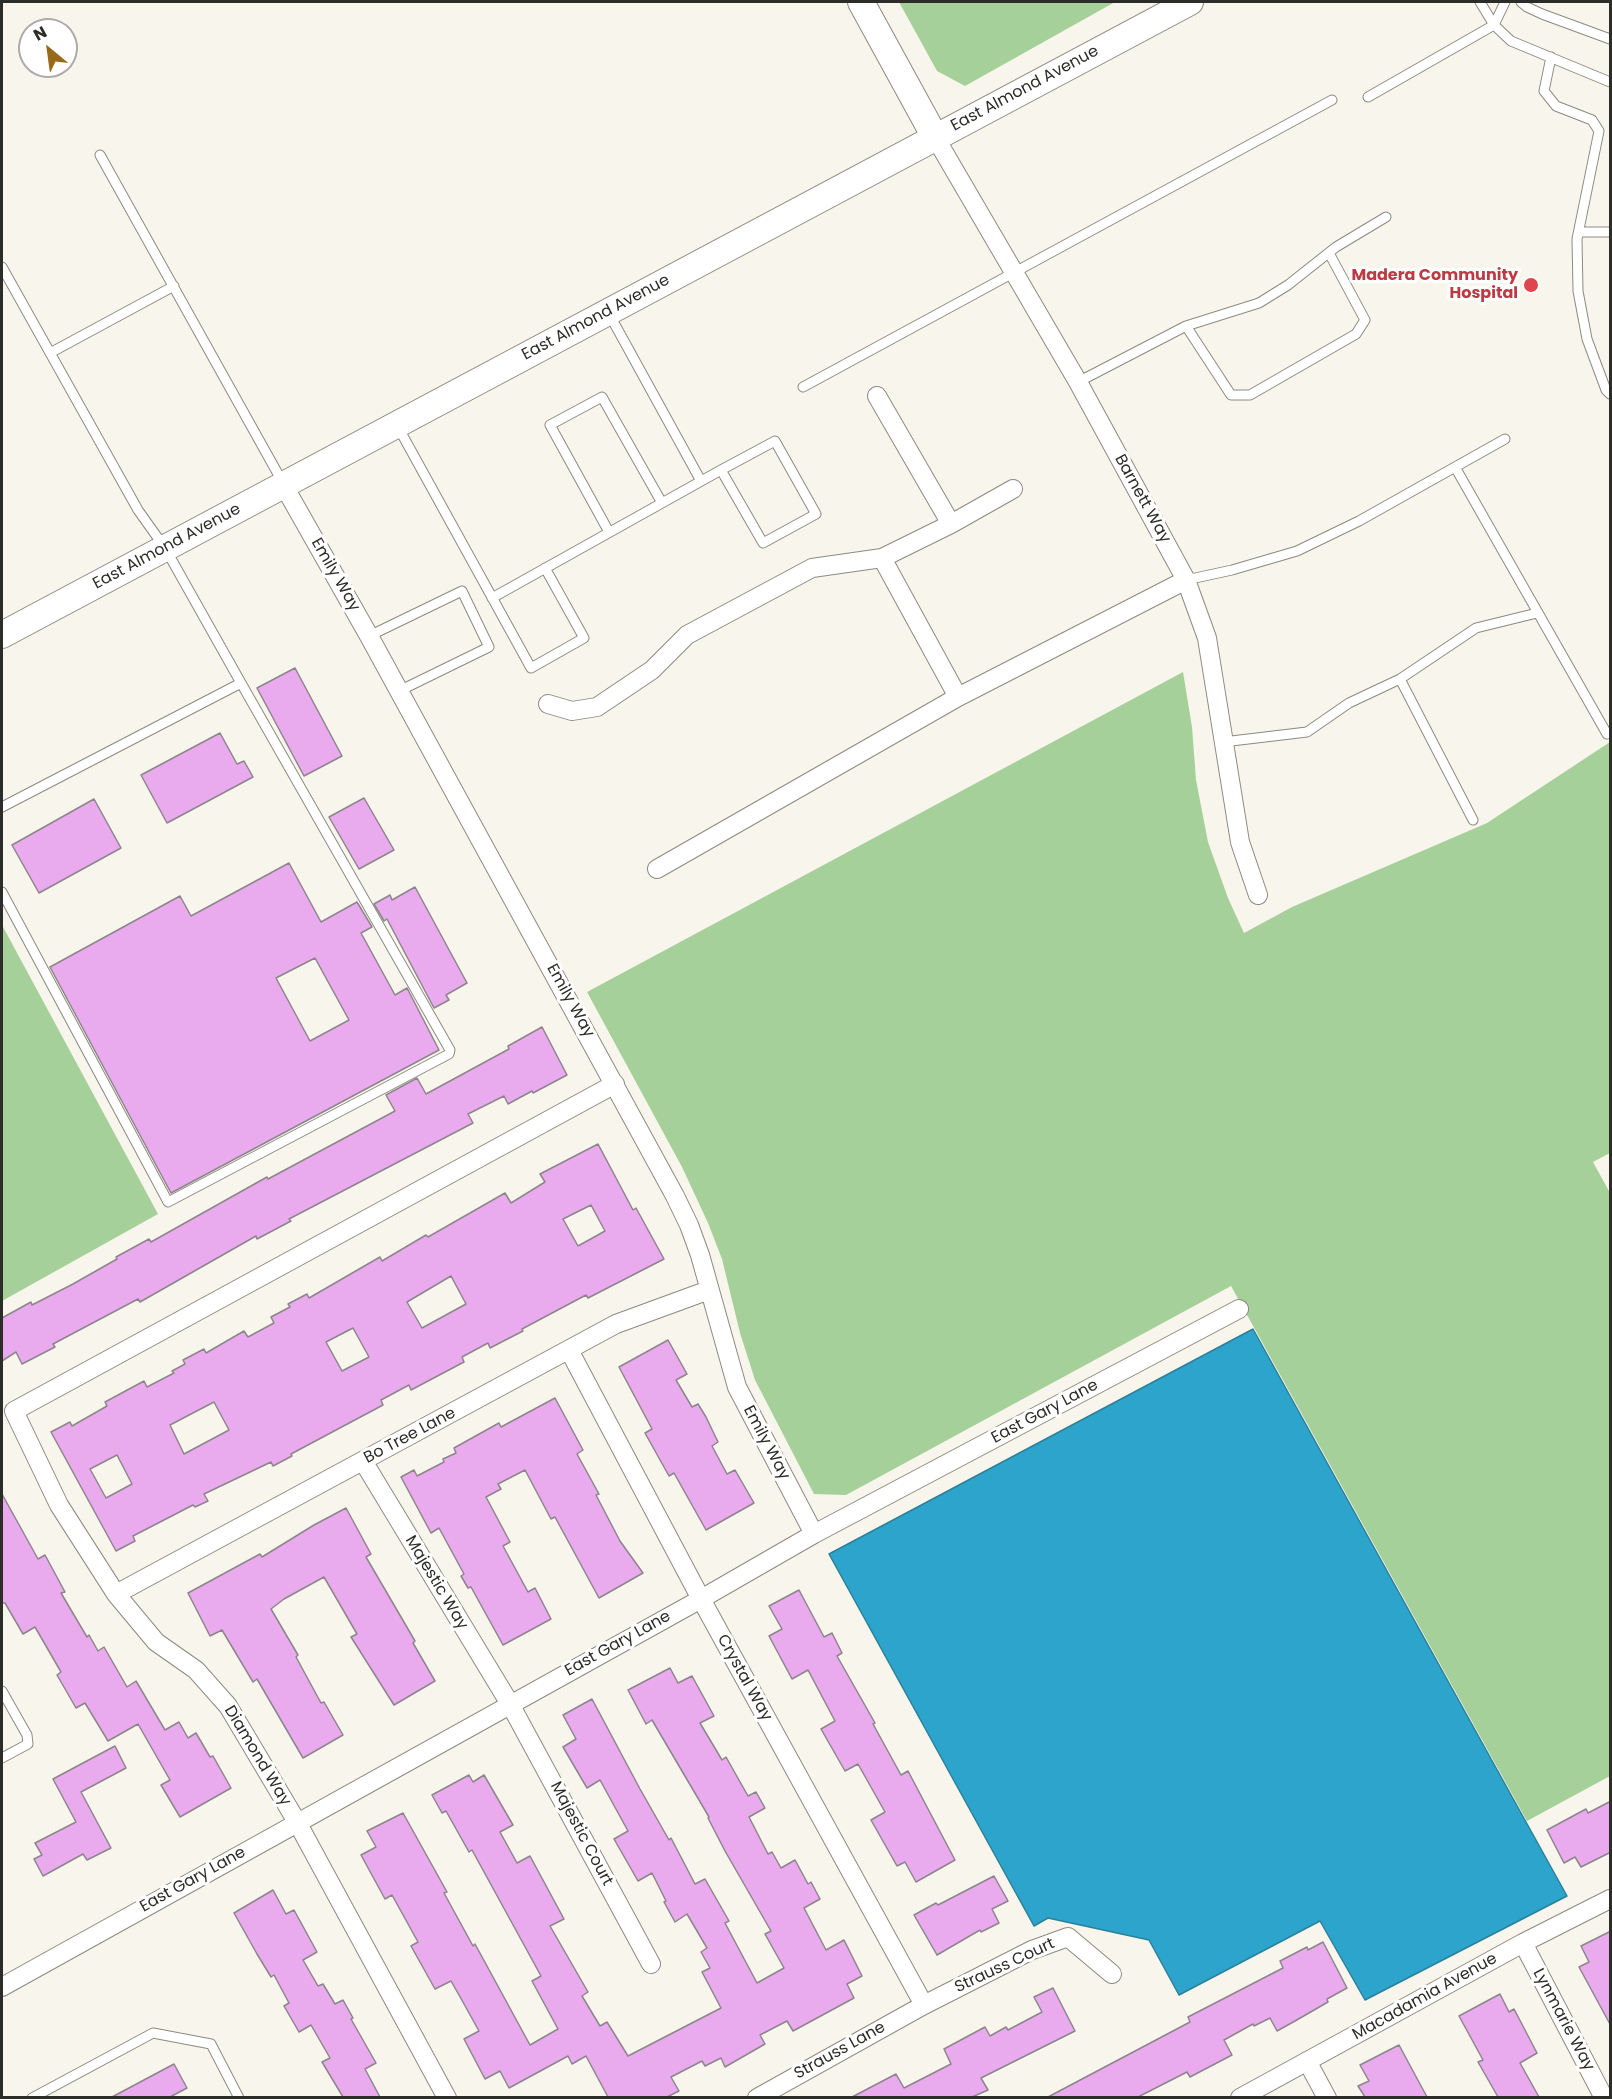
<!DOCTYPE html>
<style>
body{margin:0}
#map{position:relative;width:1612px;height:2099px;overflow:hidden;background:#f8f6ec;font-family:Poppins,sans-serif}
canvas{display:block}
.frame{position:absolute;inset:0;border:3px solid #2c2c28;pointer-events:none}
.north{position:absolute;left:18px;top:18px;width:60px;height:60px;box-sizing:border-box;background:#fff;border:2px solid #ababa9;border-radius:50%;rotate:331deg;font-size:16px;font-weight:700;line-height:24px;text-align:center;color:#2c2c28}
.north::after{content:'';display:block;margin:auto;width:21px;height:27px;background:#976918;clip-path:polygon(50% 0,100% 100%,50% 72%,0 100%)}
</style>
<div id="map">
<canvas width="1612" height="2099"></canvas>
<div class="frame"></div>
<div class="north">N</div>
</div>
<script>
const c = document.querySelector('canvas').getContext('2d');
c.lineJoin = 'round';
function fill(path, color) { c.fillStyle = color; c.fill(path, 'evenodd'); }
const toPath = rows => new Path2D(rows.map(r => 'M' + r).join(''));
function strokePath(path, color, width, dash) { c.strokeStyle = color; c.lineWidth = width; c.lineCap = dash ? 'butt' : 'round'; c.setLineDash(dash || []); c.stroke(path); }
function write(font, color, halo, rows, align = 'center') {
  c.font = font + ' Poppins,sans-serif'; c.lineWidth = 6; c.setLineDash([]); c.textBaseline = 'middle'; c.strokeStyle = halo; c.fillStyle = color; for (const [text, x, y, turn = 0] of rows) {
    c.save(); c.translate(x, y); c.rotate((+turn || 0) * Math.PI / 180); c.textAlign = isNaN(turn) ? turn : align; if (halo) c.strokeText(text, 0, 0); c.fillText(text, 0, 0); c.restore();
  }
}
fill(toPath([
 [899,2,1115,2,965,86,937,71],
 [1183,672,1192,727,1196,780,1208,842,1228,898,1244,933,1292,907,1487,823,1610,742,1610,1153,1593,1162,1610,1193,1610,1776,1527,1821,1231,1286,846,1495,814,1494,755,1380,740,1333,722,1259,708,1223,682,1167,587,992],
 [2,925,158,1214,2,1301]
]), '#a6d099');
const water = toPath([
 [1253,1329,1567,1896,1365,2000,1320,1921,1179,1995,1149,1940,1048,1918,1034,1926,829,1554,1253,1329]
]);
fill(water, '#2ca4cb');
strokePath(water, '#2c809a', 1.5);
const building = toPath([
 [295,668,342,756,304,776,257,688,295,668],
 [220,733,237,764,244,761,253,777,167,823,141,775,220,733],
 [364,798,394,850,359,869,329,817,364,798],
 [94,799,121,848,39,893,12,845,94,799],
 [289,863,321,922,357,902,372,927,361,933,395,995,407,988,439,1050,171,1193,50,967,180,896,191,916,289,863],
 [315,958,349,1020,310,1041,276,978,315,958],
 [415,887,467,983,446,995,449,1000,434,1008,387,919,384,921,374,904,390,895,392,900,415,887],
 [542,1027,567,1075,533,1093,532,1091,508,1104,504,1096,468,1114,473,1123,289,1219,291,1221,257,1239,256,1236,140,1302,138,1299,53,1344,55,1347,22,1364,16,1352,2,1361,2,1318,31,1302,32,1305,73,1284,117,1259,116,1257,149,1239,151,1242,267,1177,268,1179,395,1111,386,1095,417,1078,426,1094,509,1049,508,1046,542,1027],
 [598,1144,633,1210,636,1208,664,1259,588,1298,586,1295,522,1329,523,1331,490,1348,488,1343,462,1357,464,1362,411,1390,409,1385,381,1400,383,1405,291,1454,292,1456,273,1466,271,1462,204,1494,208,1501,195,1507,193,1505,133,1536,135,1541,116,1551,51,1432,70,1422,72,1426,107,1406,105,1402,144,1381,147,1387,174,1373,172,1371,185,1364,183,1360,204,1349,206,1353,244,1331,248,1337,274,1323,271,1317,290,1307,288,1304,307,1294,309,1298,380,1257,382,1261,426,1235,428,1237,505,1193,511,1203,545,1182,540,1174,598,1144],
 [591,1205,605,1231,578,1246,563,1219,591,1205],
 [451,1276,466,1304,422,1328,407,1302,451,1276],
 [353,1328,369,1357,342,1371,326,1342,353,1328],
 [214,1402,229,1430,184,1454,170,1425,214,1402],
 [117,1455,132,1484,106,1498,90,1469,117,1455],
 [668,1340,687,1374,676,1380,692,1407,698,1404,706,1417,718,1442,712,1446,727,1474,735,1470,754,1503,706,1530,674,1473,669,1476,645,1433,652,1429,619,1367,668,1340],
 [555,1398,583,1450,577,1454,599,1494,596,1495,620,1541,643,1573,599,1598,555,1517,551,1519,525,1470,498,1484,501,1489,486,1497,510,1542,503,1546,528,1592,535,1588,551,1619,503,1645,471,1587,468,1588,461,1576,464,1574,439,1528,431,1533,401,1477,414,1470,417,1476,444,1462,443,1459,456,1453,454,1448,499,1423,501,1427,555,1398],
 [2,1494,38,1559,45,1555,65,1592,61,1593,87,1637,89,1635,98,1651,104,1647,127,1687,136,1681,165,1730,179,1722,188,1738,196,1733,210,1757,213,1756,231,1788,180,1817,161,1785,170,1780,138,1724,108,1741,85,1703,76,1708,57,1675,61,1672,35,1627,23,1634,5,1603,2,1603,2,1494],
 [346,1508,371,1554,366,1557,415,1641,413,1643,435,1681,394,1705,351,1637,357,1634,324,1577,284,1599,271,1609,298,1655,296,1657,321,1703,324,1702,343,1735,303,1758,257,1679,253,1682,222,1630,210,1636,188,1593,260,1554,262,1557,314,1525,346,1508],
 [799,1590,824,1637,832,1633,842,1653,837,1656,875,1723,873,1724,901,1775,908,1771,955,1860,916,1882,905,1862,897,1866,871,1820,885,1812,858,1764,845,1771,821,1729,835,1721,808,1670,792,1679,769,1636,782,1629,769,1606,799,1590],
 [670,1668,678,1683,692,1676,714,1716,700,1723,722,1760,726,1757,748,1796,756,1792,765,1808,749,1817,768,1854,772,1852,781,1868,795,1860,808,1884,811,1882,820,1899,804,1908,826,1950,844,1940,862,1976,847,1984,854,1998,793,2031,787,2021,760,2035,765,2044,725,2067,721,2058,705,2066,702,2061,671,2077,679,2091,667,2097,608,2097,586,2056,572,2064,568,2056,509,2088,500,2071,485,2079,464,2039,479,2031,459,1995,451,1981,435,1989,411,1946,418,1942,392,1895,385,1899,361,1855,376,1847,367,1831,403,1813,447,1892,444,1893,473,1946,475,1944,530,2045,558,2029,532,1981,541,1976,472,1850,469,1852,446,1811,442,1813,432,1795,469,1775,473,1782,484,1775,502,1806,513,1825,500,1832,517,1863,530,1856,564,1919,550,1926,588,1992,582,1996,600,2026,607,2022,628,2056,721,2008,702,1972,710,1968,701,1952,707,1948,687,1914,675,1922,664,1902,666,1901,652,1873,638,1881,614,1839,628,1831,600,1780,587,1788,563,1747,576,1739,563,1715,592,1699,640,1789,669,1840,671,1838,695,1884,705,1879,729,1921,725,1923,757,1983,784,1968,765,1934,771,1931,725,1851,708,1818,709,1817,652,1720,646,1724,628,1690,670,1668],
 [115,1746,126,1768,81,1792,111,1848,87,1860,83,1854,43,1876,34,1859,42,1855,35,1843,76,1822,53,1779,115,1746],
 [1611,1801,1611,1852,1581,1867,1575,1857,1564,1863,1547,1830,1586,1809,1588,1813,1611,1801],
 [994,1876,1008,1901,992,1909,999,1923,981,1932,980,1930,937,1955,914,1915,936,1903,938,1905,994,1876],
 [273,1890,286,1914,294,1910,317,1952,303,1960,318,1986,323,1984,335,2004,343,2000,353,2018,351,2019,376,2063,365,2069,380,2097,343,2097,322,2062,330,2058,311,2025,299,2032,284,2006,289,2003,274,1975,271,1977,257,1954,234,1913,273,1890],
 [1611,1931,1611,2026,1579,1967,1589,1962,1581,1946,1611,1931],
 [1323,1942,1347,1988,1327,1999,1328,2002,1295,2021,1277,2031,1270,2018,1254,2026,1253,2024,1224,2040,1232,2055,1190,2077,1187,2072,1138,2097,1048,2097,1190,2022,1188,2017,1283,1968,1280,1961,1307,1947,1308,1950,1323,1942],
 [1053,1988,1075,2031,981,2078,988,2090,972,2097,852,2097,896,2074,904,2088,951,2064,944,2049,985,2027,990,2036,1006,2027,1008,2030,1042,2012,1034,1997,1053,1988],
 [1500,1994,1509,2012,1514,2009,1537,2053,1520,2063,1539,2097,1498,2097,1478,2062,1483,2060,1459,2016,1500,1994],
 [1399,2045,1427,2097,1365,2097,1358,2086,1369,2081,1360,2065,1399,2045],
 [174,2064,187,2088,170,2097,112,2097,174,2064]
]);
fill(building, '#eaabee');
strokePath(building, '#8c858c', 1.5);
const lane = toPath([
 [1480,2,1494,25,1511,41,1610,82],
 [1521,2,1527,7,1542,14,1610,39],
 [1551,57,1544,91,1556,106,1592,120,1599,131,1577,239,1578,291,1587,339,1606,390,1610,394],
 [1368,97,1494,25,1505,2],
 [100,155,283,483],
 [1579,232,1610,232],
 [2,267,138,510,165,548,241,683,2,807],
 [608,312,701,481],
 [1186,326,1231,395,1250,395,1356,334,1365,320,1329,253],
 [50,353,174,286],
 [1078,382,1186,326,1259,303,1288,285,1336,247,1386,217],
 [803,387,1332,100],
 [398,427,531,668,584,638,545,568],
 [1455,467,1607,734],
 [609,532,550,425,602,397,662,503],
 [1186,580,1232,570,1297,551,1359,521,1505,439],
 [492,598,721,470,775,441,816,514,763,543,721,470],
 [369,636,462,591,489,647,399,691],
 [1400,679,1473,820],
 [1223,742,1307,732,1349,703,1400,679,1476,628,1537,613],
 [2,892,168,1202,449,1054,450,1050,241,683],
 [2,1691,27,1735,28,1744,2,1758],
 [32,2098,153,2033,211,2044,239,2098]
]);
const street = toPath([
 [935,137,1078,382,1186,580,1207,638,1240,842,1258,895],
 [877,396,951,524],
 [284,486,369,636,675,1196,689,1225,700,1255,737,1387,814,1534],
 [882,558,958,697],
 [548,704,572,711,597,707,652,670,687,635,812,568,882,558,951,524,1013,489],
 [657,869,958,697,1186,580],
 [569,1350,701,1599,924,2005],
 [363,1461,510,1704,651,1964],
 [116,1594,616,1324,709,1290],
 [1523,1943,1604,2098],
 [2,1987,701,1599,814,1534,1239,1309],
 [1307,2061,1327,2098],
 [447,2098,297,1822,228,1706,196,1670,156,1642,116,1594,59,1505,14,1411,615,1084],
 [757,2098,924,2005,1032,1950,1068,1937,1112,1974],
 [1240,2098,1523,1943,1610,1899]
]);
const secondary = toPath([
 [861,2,935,137],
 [2,635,1190,2]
]);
strokePath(lane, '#8d8a81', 11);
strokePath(street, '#8d8a81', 20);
strokePath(secondary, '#8d8a81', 28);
strokePath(lane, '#fff', 9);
strokePath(street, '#fff', 18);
strokePath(secondary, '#fff', 26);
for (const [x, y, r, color] of [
 [1531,285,8,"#e0444e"]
]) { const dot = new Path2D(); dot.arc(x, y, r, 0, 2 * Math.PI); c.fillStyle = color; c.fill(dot); strokePath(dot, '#fff', 2); }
write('16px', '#2c2c28', '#fff', [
 ["East Almond Avenue",1025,89,-28],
 ["East Almond Avenue",596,318,-28],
 ["Barnett Way",1142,499,61],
 ["East Almond Avenue",167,547,-28],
 ["Emily Way",335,575,60],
 ["Emily Way",570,1001,61],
 ["East Gary Lane",1045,1412,-28],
 ["Bo Tree Lane",410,1436,-28],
 ["Emily Way",766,1443,62],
 ["Majestic Way",436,1583,59],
 ["East Gary Lane",618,1644,-29],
 ["Crystal Way",744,1678,61],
 ["Diamond Way",257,1756,59],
 ["Majestic Court",581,1834,62],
 ["East Gary Lane",193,1880,-29],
 ["Strauss Court",1005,1966,-25],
 ["Macadamia Avenue",1425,1997,-29],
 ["Lynmarie Way",1563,2020,62],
 ["Strauss Lane",840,2051,-29]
]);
write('bold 16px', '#be3a42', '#fff', [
 ["Madera Community",1518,276],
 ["Hospital",1518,294]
], 'right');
</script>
